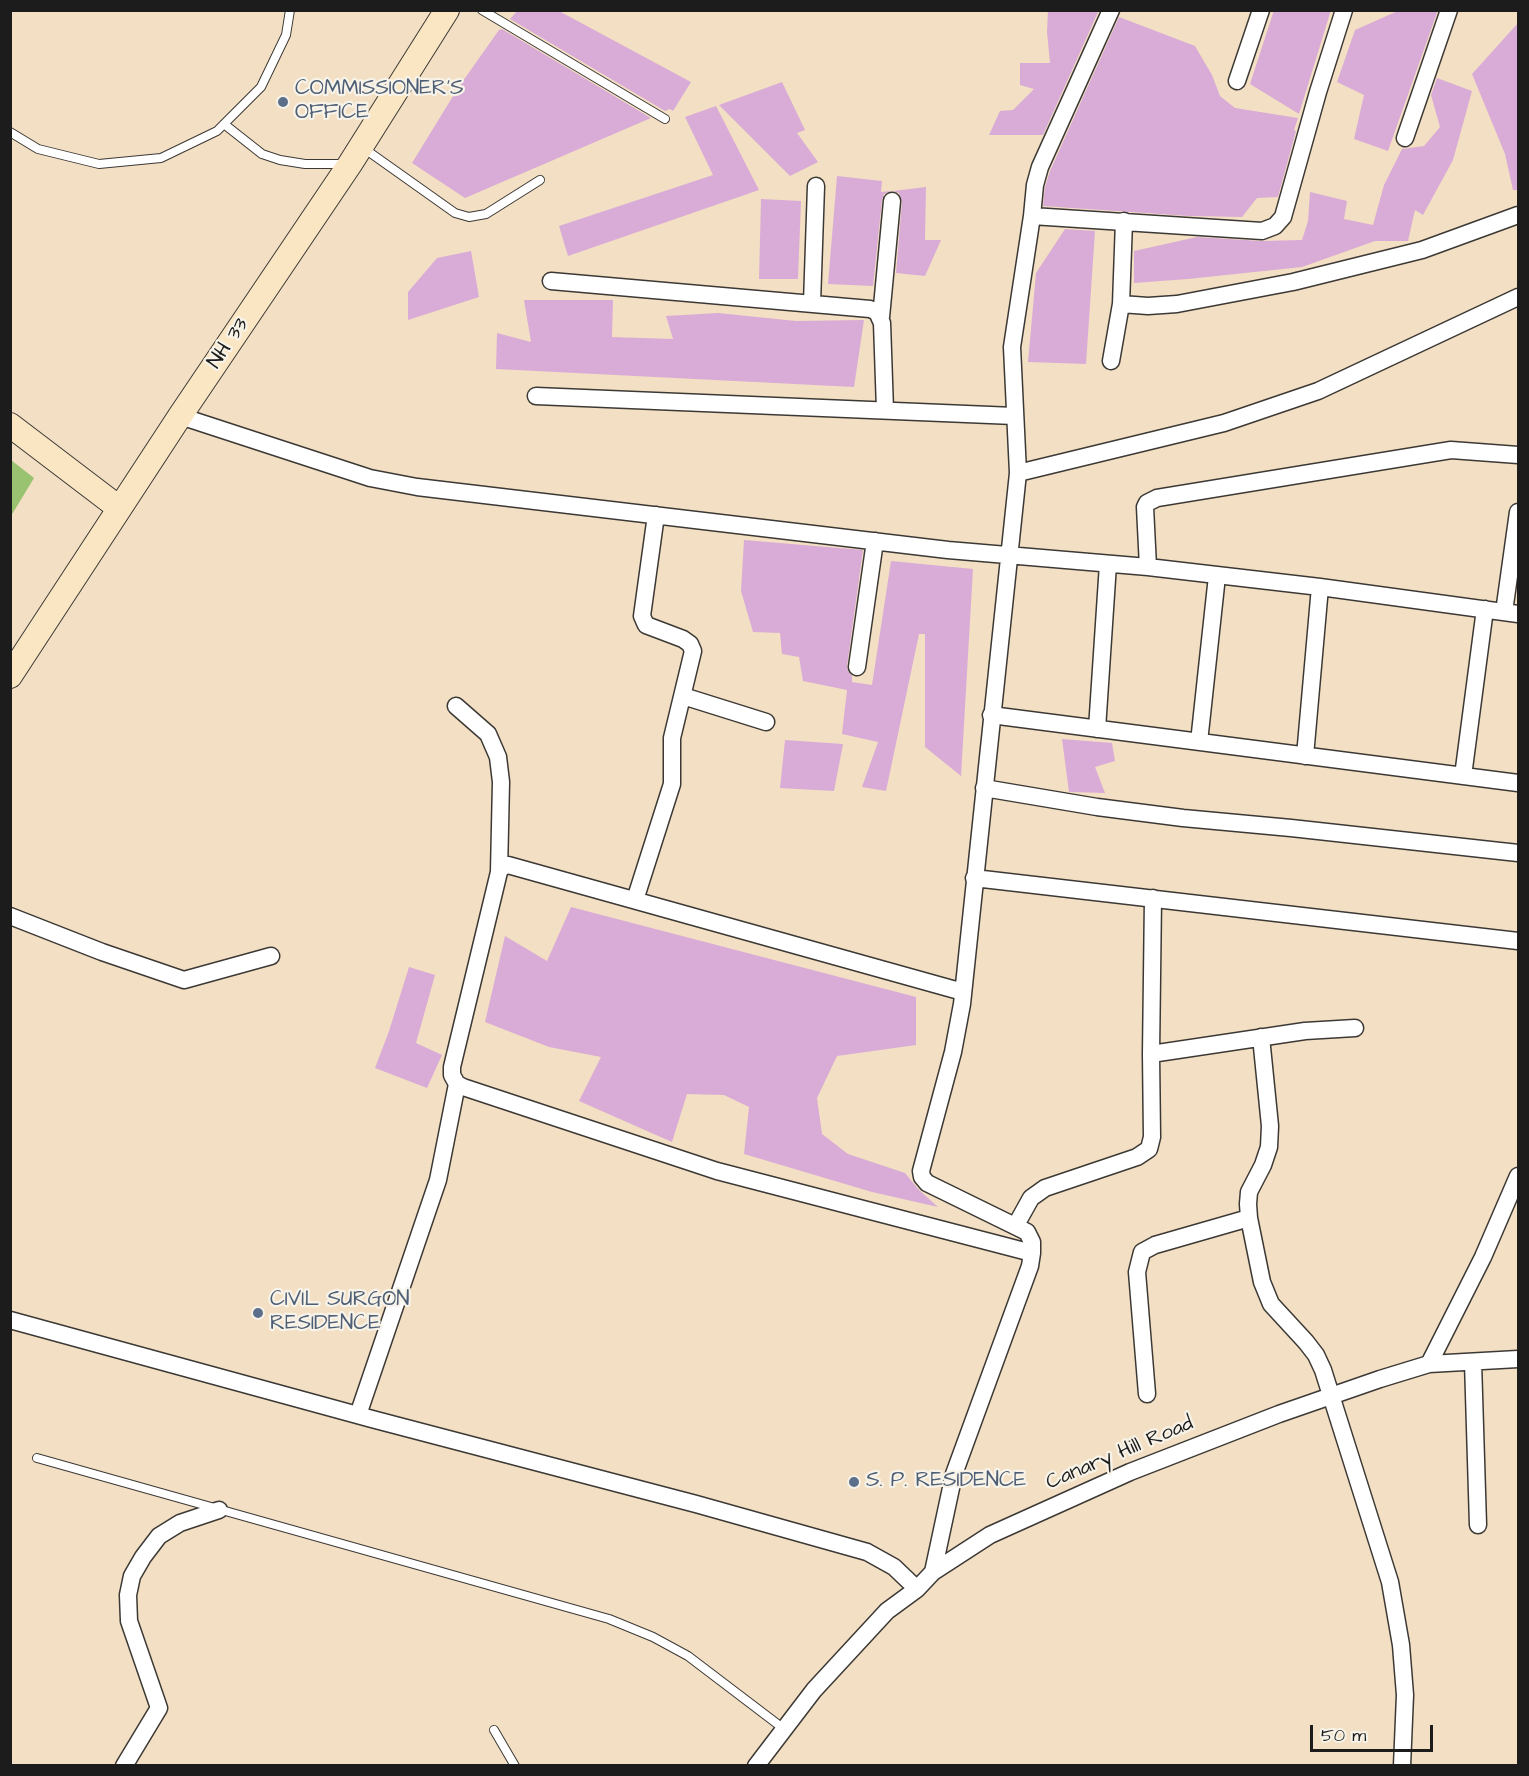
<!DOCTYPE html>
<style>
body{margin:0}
#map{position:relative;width:1529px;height:1776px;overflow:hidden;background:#f3dfc3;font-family:"Architects Daughter",sans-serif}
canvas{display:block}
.frame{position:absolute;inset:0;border:12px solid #1c1c1c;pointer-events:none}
.scale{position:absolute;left:1310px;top:1725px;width:123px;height:27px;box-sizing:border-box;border:3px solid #1c1c1c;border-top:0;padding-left:8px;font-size:18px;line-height:21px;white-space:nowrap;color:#1c1c1c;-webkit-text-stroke:4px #f7f3e8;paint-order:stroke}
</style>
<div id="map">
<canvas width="1529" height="1776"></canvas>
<div class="frame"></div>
<div class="scale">50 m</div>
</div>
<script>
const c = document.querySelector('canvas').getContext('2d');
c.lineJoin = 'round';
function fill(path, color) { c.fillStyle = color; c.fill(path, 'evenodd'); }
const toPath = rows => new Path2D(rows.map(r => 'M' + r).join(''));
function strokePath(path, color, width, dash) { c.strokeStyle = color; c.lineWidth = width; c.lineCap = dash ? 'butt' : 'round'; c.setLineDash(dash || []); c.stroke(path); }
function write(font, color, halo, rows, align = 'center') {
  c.font = font + ' "Architects Daughter",sans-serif'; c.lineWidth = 4.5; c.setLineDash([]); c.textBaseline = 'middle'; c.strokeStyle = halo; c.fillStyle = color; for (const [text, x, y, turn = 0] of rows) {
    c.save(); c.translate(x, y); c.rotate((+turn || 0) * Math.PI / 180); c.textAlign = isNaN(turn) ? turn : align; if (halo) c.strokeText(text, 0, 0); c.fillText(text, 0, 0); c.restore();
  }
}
fill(toPath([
 [11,460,34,478,11,516]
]), '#99c370');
fill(toPath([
 [518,10,557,10,691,82,673,111,670,109,665,111,510,19],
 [1048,10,1099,10,1043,135,989,135,1000,111,1013,110,1034,89,1020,85,1020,63,1050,63,1047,32],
 [1274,10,1331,10,1299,114,1250,84],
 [1400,10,1438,10,1388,151,1354,139,1364,95,1337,82,1355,30],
 [1119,17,1195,46,1212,75,1220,96,1235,108,1298,118,1294,130,1296,131,1278,197,1257,198,1242,217,1189,216,1043,206,1045,187,1050,171],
 [1518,23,1518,190,1513,190,1505,154,1472,74],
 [502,29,651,118,465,198,412,163,458,88,499,30],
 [1437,78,1472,91,1453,160,1423,215,1415,210,1408,241,1375,241,1302,267,1188,279,1134,283,1134,251,1197,237,1261,241,1302,240,1308,221,1310,192,1347,201,1344,219,1373,225,1384,185,1402,149,1424,146,1440,127,1431,95],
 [782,82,805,130,797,133,818,162,790,176,719,105],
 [716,106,759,190,568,256,559,226,713,175,685,117],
 [837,176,882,181,881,192,891,191,884,194,882,200,873,286,828,284],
 [926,187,925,240,941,240,925,276,896,273,902,202,899,193,893,191],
 [761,199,801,201,798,279,759,279],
 [1065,229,1095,231,1086,364,1028,362,1036,273],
 [471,251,479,297,408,320,408,292,437,258],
 [524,300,613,300,612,337,673,339,666,316,718,313,796,321,864,320,854,387,496,369,497,333,531,342],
 [744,540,863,550,847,666,848,671,852,676,852,682,872,685,891,561,973,569,961,776,925,747,925,634,919,634,886,791,862,787,878,742,842,734,847,690,803,681,799,657,782,654,780,633,753,632,741,591],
 [1062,739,1112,743,1115,761,1095,767,1105,793,1069,792],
 [785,740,843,744,834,791,780,788],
 [571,907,916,997,916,1045,837,1056,817,1098,822,1134,848,1154,905,1173,919,1190,938,1207,872,1192,744,1154,749,1107,724,1095,687,1094,672,1142,579,1101,601,1057,549,1047,485,1022,505,936,547,961],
 [409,967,435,975,416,1043,442,1055,427,1088,375,1068,389,1031]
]), '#d9acd7');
const service = toPath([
 [482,10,665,119],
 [224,124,262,154,280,160,305,164,347,164],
 [10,132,38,149,99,164,161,158,217,131,261,87,286,35,290,10],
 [362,147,455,213,469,217,486,214,540,180],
 [37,1458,609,1619,653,1637,688,1656,784,1729],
 [494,1730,515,1766]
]);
const minor = toPath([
 [1237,81,1261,10],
 [1405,138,1449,10],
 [1032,216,1035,185,1040,167,1111,10],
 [1124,221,1121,304,1148,306,1177,304,1293,282,1422,250,1518,215],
 [551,281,870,309,877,312,882,323,885,410],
 [812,303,816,186],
 [881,317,892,201],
 [1111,361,1121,304],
 [536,396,1014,416],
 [180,416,370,478,417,487,948,550,1148,567,1320,587,1518,614],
 [1018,473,1224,423,1318,391,1518,297],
 [1148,567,1145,507,1147,503,1157,498,1451,450,1518,455],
 [1504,612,1518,512],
 [857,667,875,541],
 [683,696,766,722],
 [456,706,488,734,498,757,501,782,499,872],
 [991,715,1518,783],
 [1097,729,1108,564],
 [1199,742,1217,576],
 [1305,756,1320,587],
 [1463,776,1485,609],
 [984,788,1097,807,1183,818,1291,828,1518,853],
 [974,878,1518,941],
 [635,900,672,784,672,738,693,651,690,644,683,639,646,625,642,616,656,515],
 [10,916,102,952,184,980,271,956],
 [963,992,508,865,501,868,499,872,452,1067,452,1075,457,1084,463,1087,717,1171,1032,1253],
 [1261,1037,1270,1126,1269,1147,1263,1165,1249,1192,1248,1204,1249,1218,1262,1282,1271,1304,1306,1342,1316,1355,1323,1370,1390,1582,1401,1645,1405,1695,1402,1766],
 [1151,1054,1153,898],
 [1016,1225,1031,1198,1045,1188,1137,1157,1149,1149,1152,1137,1151,1054,1305,1031,1355,1028],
 [10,1320,372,1419,696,1504,867,1552,894,1567,917,1589],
 [1473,1362,1478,1525],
 [1429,1364,1483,1257,1518,1176],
 [1147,1394,1137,1272,1142,1252,1155,1245,1249,1218],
 [358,1415,438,1180,457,1084],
 [933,1572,954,1474,1030,1266,1032,1253,1032,1242,1027,1232,927,1183,922,1177,921,1171,953,1052,962,1004,1018,473,1012,347,1032,216,1262,231,1275,226,1283,217,1318,92,1344,10],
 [124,1766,159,1708,129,1621,128,1595,132,1576,143,1557,159,1536,180,1523,219,1510],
 [756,1766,814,1690,887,1611,917,1589,933,1572,990,1535,1130,1472,1279,1414,1380,1379,1429,1364,1518,1359]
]);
const secondary = toPath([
 [10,425,119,508],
 [10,676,180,416,350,164,447,10]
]);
strokePath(service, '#3c3935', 10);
strokePath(minor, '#3c3935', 19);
strokePath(secondary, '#3c3935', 26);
strokePath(service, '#fff', 8);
strokePath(minor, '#fff', 16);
strokePath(secondary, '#fbe6c4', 24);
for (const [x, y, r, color] of [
 [283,102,6,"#5c6f8a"],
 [258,1313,6,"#5c6f8a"],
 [854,1482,6,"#5c6f8a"]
]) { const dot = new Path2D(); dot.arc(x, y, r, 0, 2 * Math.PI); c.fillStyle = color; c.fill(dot); strokePath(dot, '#f7f3e8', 2); }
write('21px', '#4e5e75', '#f7f3e8', [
 ["COMMISSIONER'S",295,90],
 ["OFFICE",295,114],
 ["CIVIL SURGON",270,1301],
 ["RESIDENCE",270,1325],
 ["S. P. RESIDENCE",866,1482]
], 'left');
write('21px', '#1c1c1c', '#f7f3e8', [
 ["NH 33",229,344,-56],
 ["Canary Hill Road",1120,1454,-23]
]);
</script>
